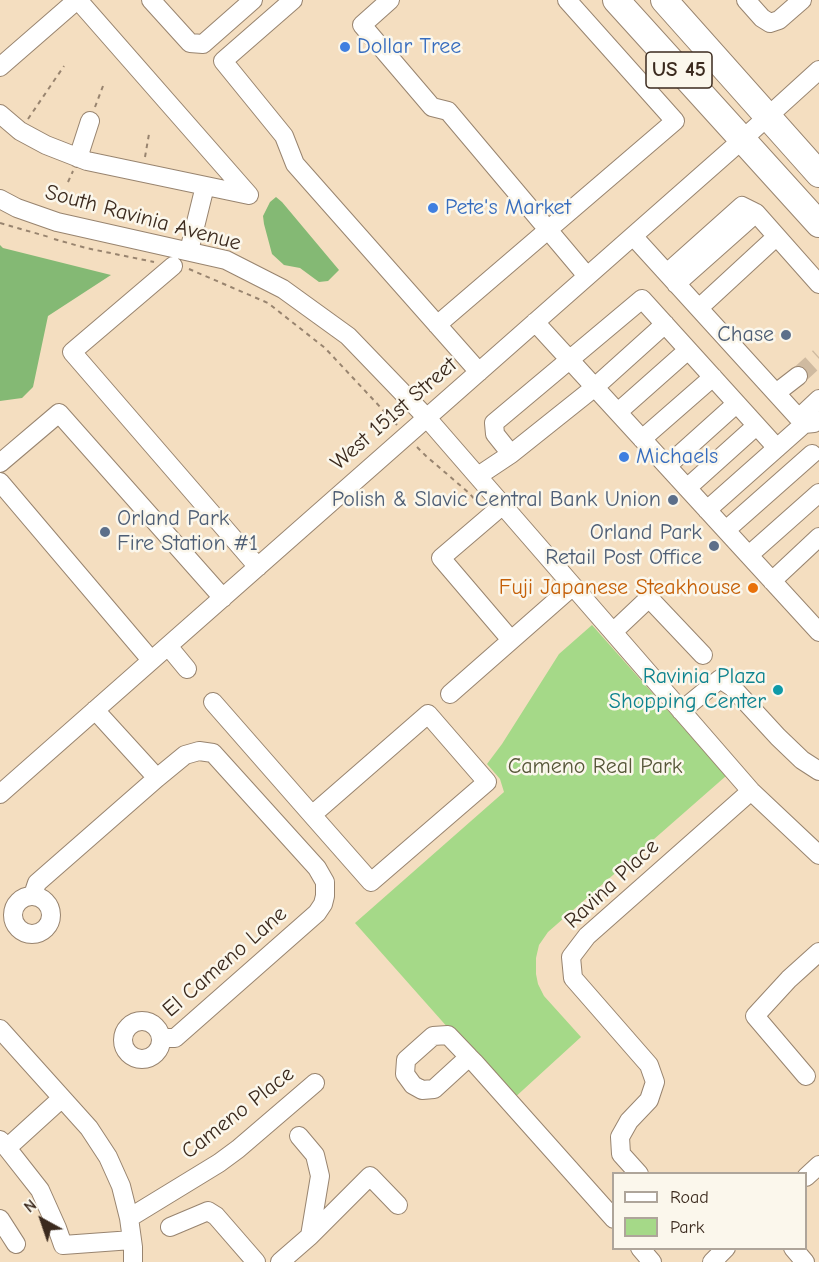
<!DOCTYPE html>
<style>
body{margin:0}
#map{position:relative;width:819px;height:1262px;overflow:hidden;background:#f4dec0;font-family:"Comic Neue",sans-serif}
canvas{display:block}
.legend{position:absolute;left:612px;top:1172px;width:195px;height:78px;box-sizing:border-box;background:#fbf7ec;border:2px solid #aea59a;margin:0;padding:8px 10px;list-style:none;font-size:18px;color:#3b2a1e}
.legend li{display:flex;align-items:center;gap:12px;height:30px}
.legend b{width:30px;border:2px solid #aea59a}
.north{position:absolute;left:12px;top:1190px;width:60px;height:60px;-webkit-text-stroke:4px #fbf7ec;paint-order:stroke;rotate:320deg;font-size:16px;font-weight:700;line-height:24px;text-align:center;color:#3b2a1e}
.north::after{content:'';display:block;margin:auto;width:21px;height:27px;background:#3b2a1e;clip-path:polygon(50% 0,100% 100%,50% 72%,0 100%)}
</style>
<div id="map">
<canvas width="819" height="1262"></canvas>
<ul class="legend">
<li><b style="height:8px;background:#fff"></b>Road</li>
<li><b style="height:16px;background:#a5d988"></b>Park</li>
</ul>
<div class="north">N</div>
</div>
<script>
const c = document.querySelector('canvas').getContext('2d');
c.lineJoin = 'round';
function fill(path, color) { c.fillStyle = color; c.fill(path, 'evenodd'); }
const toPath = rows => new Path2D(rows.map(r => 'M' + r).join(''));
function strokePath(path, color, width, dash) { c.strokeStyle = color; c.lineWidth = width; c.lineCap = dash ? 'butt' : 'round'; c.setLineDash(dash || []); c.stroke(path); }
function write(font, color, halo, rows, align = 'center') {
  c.font = font + ' "Comic Neue",sans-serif'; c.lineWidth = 5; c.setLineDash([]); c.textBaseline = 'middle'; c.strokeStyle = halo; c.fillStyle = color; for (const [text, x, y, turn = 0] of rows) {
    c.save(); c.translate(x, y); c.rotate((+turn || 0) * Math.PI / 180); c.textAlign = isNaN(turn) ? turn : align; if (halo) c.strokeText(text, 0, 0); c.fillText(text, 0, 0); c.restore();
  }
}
fill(toPath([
 [592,625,726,776,548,932,539,945,536,958,536,974,538,984,544,996,581,1037,512,1100,355,923,504,792,500,779,487,764,502,744,559,654]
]), '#a5d988');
fill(toPath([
 [276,197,282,202,339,270,328,281,319,282,300,268,284,265,272,254,264,224,263,216,270,202],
 [0,245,3,248,111,275,48,316,33,387,22,398,0,401]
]), '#84b974');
strokePath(toPath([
 [798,376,819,357]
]), '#cfbaa0', 18, [18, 9]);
const minor = toPath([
 [151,0,190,43,203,44,253,0],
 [293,0,223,61,284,136,295,164,479,372],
 [390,0,362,25,432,107,448,111,587,276],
 [746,0,762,18,770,23,779,20,802,0],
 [0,67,77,0],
 [0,114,20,131,46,145,87,161,249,195,78,0],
 [78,158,90,121],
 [0,199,17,208,57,222,226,260,283,289,348,336,427,418,751,791,819,855],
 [633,236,804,424],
 [189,251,205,186],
 [173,266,72,352,258,567],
 [667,273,742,206,756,213,819,284],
 [676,284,756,213],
 [699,308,776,237],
 [535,322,819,632],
 [437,325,675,121,567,0],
 [776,393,798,376],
 [618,412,688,350],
 [804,424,803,414,819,399],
 [642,439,713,377],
 [511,454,495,434,494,423,642,299,777,448],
 [0,463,59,413,223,598],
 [667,466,736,404],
 [478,476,511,454,595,387,665,324],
 [0,482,151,660],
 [687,488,756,426],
 [503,505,441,558,511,640],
 [707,510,804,424,814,423,819,418],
 [726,530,812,454],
 [749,555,819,493],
 [772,581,819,537],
 [613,632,649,598,703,655],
 [168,646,187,669],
 [450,694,573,586],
 [213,702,312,815,371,882,487,782,428,714,312,815],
 [95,710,157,778,185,755,199,751,213,753,317,868,325,882,325,896,323,904,317,913,175,1038,162,1038],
 [681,711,720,679,732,687,778,737,802,760,819,771],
 [0,794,743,139,819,70],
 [33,895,37,883,157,778],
 '13 915a19 19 0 1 1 38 0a19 19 0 1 1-38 0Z',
 '123 1040a19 19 0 1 1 38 0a19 19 0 1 1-38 0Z',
 [0,1029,89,1128,108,1157,121,1186,129,1218,133,1247,133,1262],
 [469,1057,434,1089,422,1090,413,1085,405,1074,406,1060,433,1036,448,1035,469,1057,474,1062,614,1219],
 [806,1076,755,1016,789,979,819,952],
 [299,1136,315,1155,320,1176,310,1236],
 [0,1140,7,1148,62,1098],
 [7,1148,40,1190,57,1228,63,1245,132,1240],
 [639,1174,621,1154,620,1137,629,1121,649,1100,655,1082,649,1065,573,978,571,957,587,936,751,791],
 [806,1177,819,1165],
 [129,1218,219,1163,238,1149,315,1083],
 [0,1219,16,1244],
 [170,1227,208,1211,216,1216,256,1262],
 [640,1248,652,1262],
 [793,1248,805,1262],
 [280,1262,310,1236,370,1176,398,1205],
 [712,1262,726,1248]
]);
const highway = toPath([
 [616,0,819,224],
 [664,0,819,174]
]);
strokePath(minor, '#98846f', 20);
strokePath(highway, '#98846f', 28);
strokePath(toPath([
 [95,107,103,86],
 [28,119,64,66],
 [145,157,149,134],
 [68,182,73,171],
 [0,223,49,237],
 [54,239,86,248,154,262],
 [189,269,268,303,325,348,397,425],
 [417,447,426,456,469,493,479,504]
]), '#98846f', 2, [4.5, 4.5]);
strokePath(minor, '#fff', 18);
strokePath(highway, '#fff', 26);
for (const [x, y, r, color] of [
 [345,47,6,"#3f7fe0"],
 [433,208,6,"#3f7fe0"],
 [786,335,6,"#5c6f8a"],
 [624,457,6,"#3f7fe0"],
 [673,500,6,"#5c6f8a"],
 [105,532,6,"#5c6f8a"],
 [714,546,6,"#5c6f8a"],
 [753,588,6,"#e8710a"],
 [778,690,6,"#0f9aa8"]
]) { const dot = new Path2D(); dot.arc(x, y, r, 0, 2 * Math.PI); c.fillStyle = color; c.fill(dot); strokePath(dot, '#fbf7ec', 2); }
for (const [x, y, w] of [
 [679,70,66]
]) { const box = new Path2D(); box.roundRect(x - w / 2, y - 18, w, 36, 4.5); c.fillStyle = '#fbf7ec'; c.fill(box); strokePath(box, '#3b2a1e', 1.5); }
write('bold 21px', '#3b2a1e', null, [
 ["US 45",679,70]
]);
write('22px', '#366cbe', '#fbf7ec', [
 ["Dollar Tree",357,47],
 ["Pete's Market",445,208],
 ["Michaels",636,457]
], 'left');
write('22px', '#3b2a1e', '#fbf7ec', [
 ["South Ravinia Avenue",143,218,15],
 ["West 151st Street",394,414,-41],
 ["Ravina Place",612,884,-43],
 ["El Cameno Lane",225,962,-41],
 ["Cameno Place",238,1113,-38]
]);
write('22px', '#4e5e75', '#fbf7ec', [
 ["Chase",774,335],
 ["Polish & Slavic Central Bank Union",661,500],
 ["Orland Park",117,519,"left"],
 ["Fire Station #1",117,544,"left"],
 ["Orland Park",702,533],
 ["Retail Post Office",702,558]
], 'right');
write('22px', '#c56008', '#fbf7ec', [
 ["Fuji Japanese Steakhouse",741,588]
], 'right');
write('22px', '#0d838f', '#fbf7ec', [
 ["Ravinia Plaza",766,677],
 ["Shopping Center",766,702]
], 'right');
write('22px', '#565638', '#fbf7ec', [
 ["Cameno Real Park",595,767]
]);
</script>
